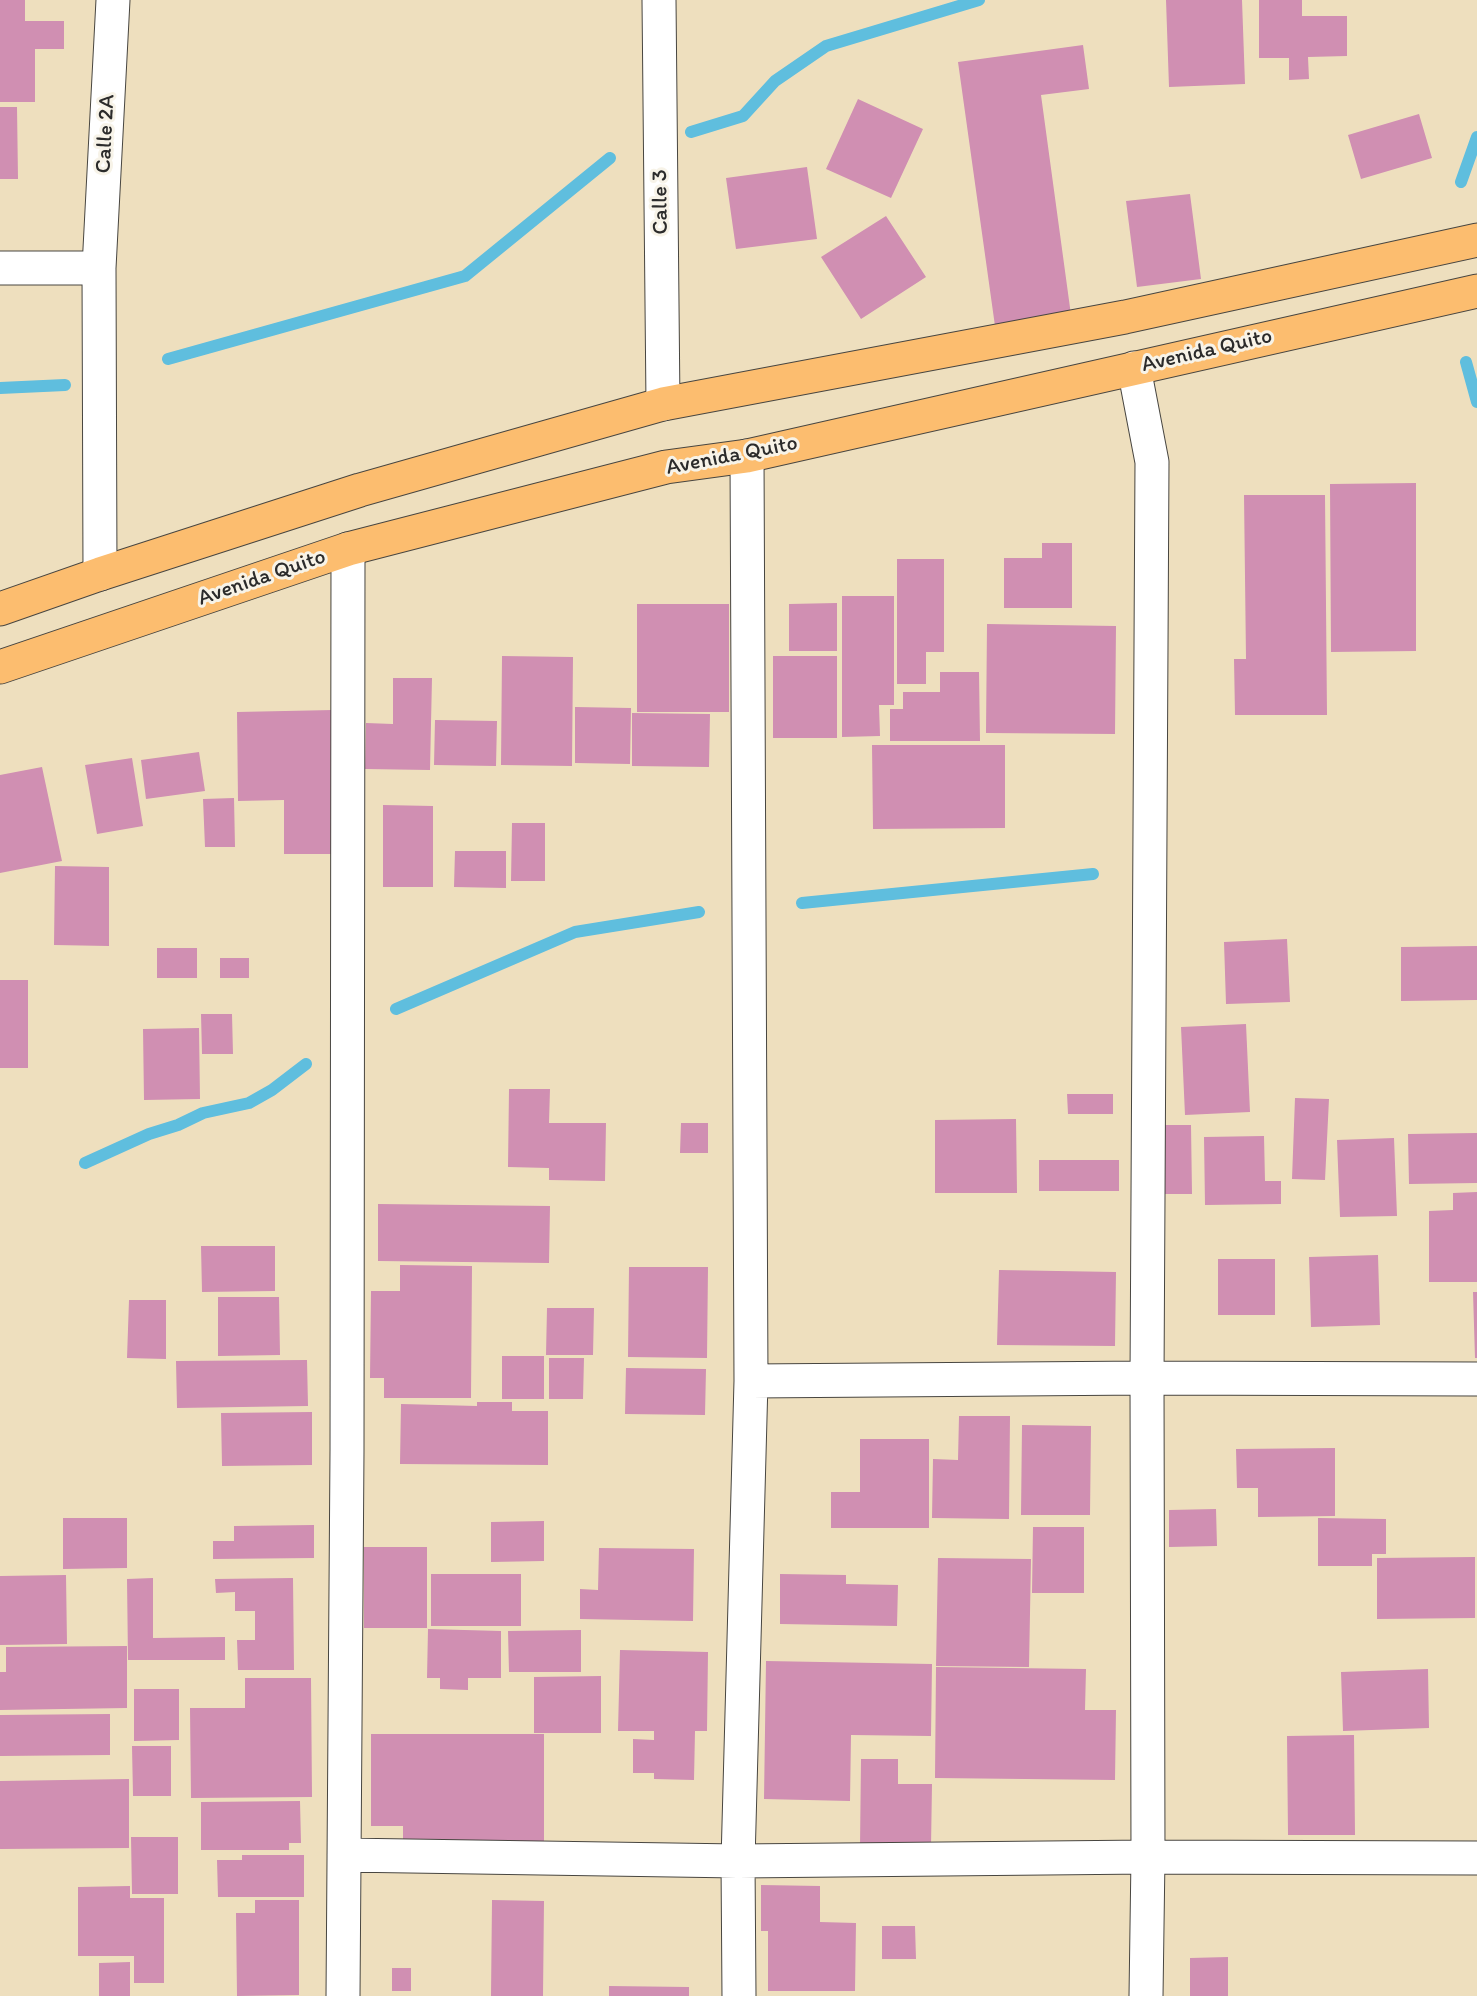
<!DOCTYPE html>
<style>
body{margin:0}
canvas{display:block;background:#eedfbe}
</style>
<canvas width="1477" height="1996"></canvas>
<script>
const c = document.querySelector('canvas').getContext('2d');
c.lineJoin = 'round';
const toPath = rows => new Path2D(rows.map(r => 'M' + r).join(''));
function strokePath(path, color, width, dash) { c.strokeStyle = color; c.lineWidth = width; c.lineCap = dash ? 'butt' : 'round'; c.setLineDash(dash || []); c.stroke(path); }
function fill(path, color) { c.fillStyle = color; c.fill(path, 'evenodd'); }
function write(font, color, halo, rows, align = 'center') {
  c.font = font + ' Itim,sans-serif'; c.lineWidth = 6; c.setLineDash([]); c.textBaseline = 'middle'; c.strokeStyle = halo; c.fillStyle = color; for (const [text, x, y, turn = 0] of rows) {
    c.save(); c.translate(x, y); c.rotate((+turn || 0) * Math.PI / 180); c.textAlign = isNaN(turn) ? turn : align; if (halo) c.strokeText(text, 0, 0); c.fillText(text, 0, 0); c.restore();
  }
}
strokePath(toPath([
 [691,132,743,116,775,81,826,46,979,0],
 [1461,182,1477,137],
 [168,359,465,276,610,158],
 [1466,362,1477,402],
 [0,388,65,385],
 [802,903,1093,874],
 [396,1009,575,932,699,912],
 [85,1163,149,1134,178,1125,203,1113,249,1103,272,1090,306,1064]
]), '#5fbede', 12);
fill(toPath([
 [0,0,25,0,25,21,64,21,64,49,35,49,35,102,0,102],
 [1166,0,1242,0,1245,84,1169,87],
 [1259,0,1302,0,1302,16,1347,16,1347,56,1308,57,1309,79,1289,80,1289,58,1259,58],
 [1083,45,1089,89,1041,95,1071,315,995,326,958,62],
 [858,99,923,129,891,198,826,169],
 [0,107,17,107,18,179,0,179],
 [1419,114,1432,158,1361,179,1348,135],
 [807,167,817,239,736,249,726,178],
 [1190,194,1201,279,1137,287,1126,201],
 [886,216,926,277,861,319,821,257],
 [1416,483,1416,651,1331,652,1330,484],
 [1244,495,1325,495,1327,715,1235,715,1234,659,1246,659],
 [1042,543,1072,543,1072,608,1004,608,1004,558,1042,558],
 [897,559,944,559,944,652,926,652,926,684,897,684],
 [842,596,894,596,894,705,879,705,880,736,842,737],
 [837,603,837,651,789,651,789,604],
 [637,604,729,604,729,712,637,712],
 [987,624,1116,626,1115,734,986,733],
 [502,656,573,657,572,766,501,765],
 [773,656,837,656,837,738,773,738],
 [940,672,979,672,980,741,890,741,890,709,903,709,903,692,940,692],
 [393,678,432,678,430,770,365,769,366,723,393,724],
 [575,707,631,708,630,764,575,763],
 [333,710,336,854,284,854,284,800,238,801,237,712],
 [632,713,710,714,709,767,632,766],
 [435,720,497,721,496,766,434,765],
 [872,745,1005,745,1005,828,873,829],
 [199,752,205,791,146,799,141,760],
 [132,758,143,826,97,834,85,765],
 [42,767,62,861,0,873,0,775],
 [234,798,235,847,205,847,203,799],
 [383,805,433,806,433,887,383,887],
 [512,823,545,823,545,881,511,881],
 [455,851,506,851,506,888,454,887],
 [55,866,109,867,109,946,54,945],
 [1287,939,1290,1002,1226,1004,1224,942],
 [1477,946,1477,1000,1401,1001,1401,947],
 [157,948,197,948,197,978,157,978],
 [220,958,249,958,249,978,220,978],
 [0,980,28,980,28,1068,0,1068],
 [201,1014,232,1014,233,1054,202,1054],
 [1246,1024,1250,1112,1185,1115,1181,1027],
 [199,1028,200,1099,144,1100,143,1029],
 [509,1089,550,1089,549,1123,606,1123,605,1181,549,1180,549,1168,508,1167],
 [1067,1094,1113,1094,1113,1114,1068,1114],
 [1295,1098,1329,1099,1325,1180,1292,1179],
 [1016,1119,1017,1193,935,1193,935,1120],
 [681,1123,708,1123,708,1153,680,1153],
 [1155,1125,1191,1125,1192,1194,1156,1194],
 [1477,1133,1477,1183,1409,1184,1408,1134],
 [1264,1136,1265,1181,1281,1181,1281,1204,1205,1205,1204,1137],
 [1394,1138,1397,1216,1340,1217,1337,1140],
 [1039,1160,1119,1160,1119,1191,1039,1191],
 [1477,1192,1477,1282,1429,1282,1429,1211,1453,1210,1453,1193],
 [378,1204,550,1206,549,1263,378,1261],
 [201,1246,275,1246,275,1291,202,1292],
 [1378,1255,1380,1325,1311,1327,1309,1257],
 [1218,1259,1275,1259,1275,1315,1218,1315],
 [400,1265,472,1266,471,1398,384,1398,384,1378,370,1378,371,1291,400,1291],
 [629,1267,708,1267,707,1358,628,1357],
 [999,1270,1116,1272,1115,1346,997,1345],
 [1473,1292,1477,1292,1477,1358,1475,1358],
 [218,1297,279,1297,280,1355,218,1356],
 [129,1300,166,1300,166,1359,127,1358],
 [547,1308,594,1308,593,1355,546,1355],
 [502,1356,544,1356,544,1399,502,1399],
 [549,1358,584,1358,583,1399,549,1399],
 [307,1360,308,1406,177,1408,176,1361],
 [626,1368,706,1369,705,1415,625,1414],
 [477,1402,512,1402,512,1411,548,1411,548,1465,400,1464,401,1404,477,1406],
 [312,1412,312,1465,222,1466,221,1413],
 [959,1416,1010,1416,1009,1519,932,1518,933,1459,958,1460],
 [1022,1425,1091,1426,1090,1515,1021,1515],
 [860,1439,929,1439,929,1528,831,1528,831,1492,860,1492],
 [1335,1448,1335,1516,1258,1517,1258,1488,1237,1488,1236,1449],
 [1216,1509,1217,1546,1169,1547,1169,1510],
 [63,1518,127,1518,127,1568,63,1569],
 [1318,1518,1386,1519,1386,1554,1372,1554,1372,1566,1318,1566],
 [544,1521,544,1561,491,1562,491,1522],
 [314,1525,314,1558,213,1559,213,1541,234,1541,234,1526],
 [1033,1527,1084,1527,1084,1593,1032,1593],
 [364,1547,427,1547,427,1628,364,1628],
 [599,1548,694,1549,693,1621,580,1619,580,1589,598,1590],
 [1475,1557,1475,1618,1377,1619,1377,1558],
 [938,1558,1031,1559,1029,1667,936,1666],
 [431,1574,521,1574,521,1626,431,1626],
 [780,1574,846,1575,846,1584,898,1585,897,1626,780,1624],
 [66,1575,67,1644,0,1645,0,1576],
 [153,1578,153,1638,225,1637,225,1660,128,1660,127,1579],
 [293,1578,294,1670,238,1670,237,1640,255,1640,255,1611,235,1611,235,1592,216,1593,215,1579],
 [428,1629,501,1631,501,1678,468,1678,468,1690,440,1689,440,1678,427,1678],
 [581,1630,581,1672,509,1672,508,1631],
 [127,1646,127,1708,0,1710,0,1672,6,1672,6,1647],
 [620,1650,708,1652,707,1731,695,1731,694,1780,654,1779,654,1773,633,1773,633,1739,654,1740,654,1731,618,1731],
 [766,1661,932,1664,931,1736,851,1735,850,1801,764,1799],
 [936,1667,1086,1669,1085,1710,1116,1710,1115,1780,935,1778],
 [1428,1669,1429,1728,1343,1731,1341,1672],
 [601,1676,601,1733,534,1733,534,1677],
 [245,1678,311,1678,312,1797,191,1798,190,1708,245,1708],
 [134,1689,179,1689,179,1740,134,1741],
 [110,1714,110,1755,0,1756,0,1715],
 [371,1734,544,1734,544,1847,403,1848,403,1826,371,1826],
 [1354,1735,1355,1835,1288,1835,1287,1736],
 [132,1746,171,1746,171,1796,133,1796],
 [861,1759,898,1759,898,1784,932,1784,931,1847,860,1847],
 [129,1779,129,1848,0,1849,0,1781],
 [300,1801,301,1843,289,1843,289,1850,201,1850,201,1802],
 [131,1837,178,1837,178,1894,132,1894],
 [242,1855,304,1855,304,1897,218,1897,217,1860,242,1860],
 [761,1885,820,1886,820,1922,856,1923,855,1991,768,1991,768,1931,761,1931],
 [130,1886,130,1898,164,1898,164,1983,134,1983,134,1956,78,1956,78,1887],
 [255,1900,299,1900,299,1995,237,1996,236,1913,255,1913],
 [492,1900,544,1901,543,1996,491,1996],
 [882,1926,915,1926,916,1959,882,1959],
 [1228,1957,1228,1996,1190,1996,1190,1958],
 [130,1962,130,1996,99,1996,99,1963],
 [392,1968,411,1968,411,1991,392,1991],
 [609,1986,689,1987,689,1996,609,1996]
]), '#d08fb2');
const minor = toPath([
 [659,0,663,404],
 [0,268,99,268],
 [1134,368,1152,462,1147,1378,1148,1857,1146,1996],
 [100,574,99,268,113,0],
 [751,1381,1147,1378,1477,1379],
 [344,1855,738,1861,1148,1857,1477,1858],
 [343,1996,347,1451,348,549],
 [739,1996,738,1861,751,1381,747,456]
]);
const trunk = toPath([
 [0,609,100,574,360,490,663,404,1125,317,1477,240],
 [0,667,348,549,666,467,747,456,1477,291]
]);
strokePath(minor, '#484641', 35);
strokePath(trunk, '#484641', 35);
strokePath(minor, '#fff', 33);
strokePath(trunk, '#fcbd6f', 33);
write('22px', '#2b2b2b', '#f7f3e8', [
 ["Calle 2A",106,134,-87],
 ["Calle 3",661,202,-91],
 ["Avenida Quito",1207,351,-13],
 ["Avenida Quito",732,456,-11],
 ["Avenida Quito",262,578,-19]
]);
</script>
